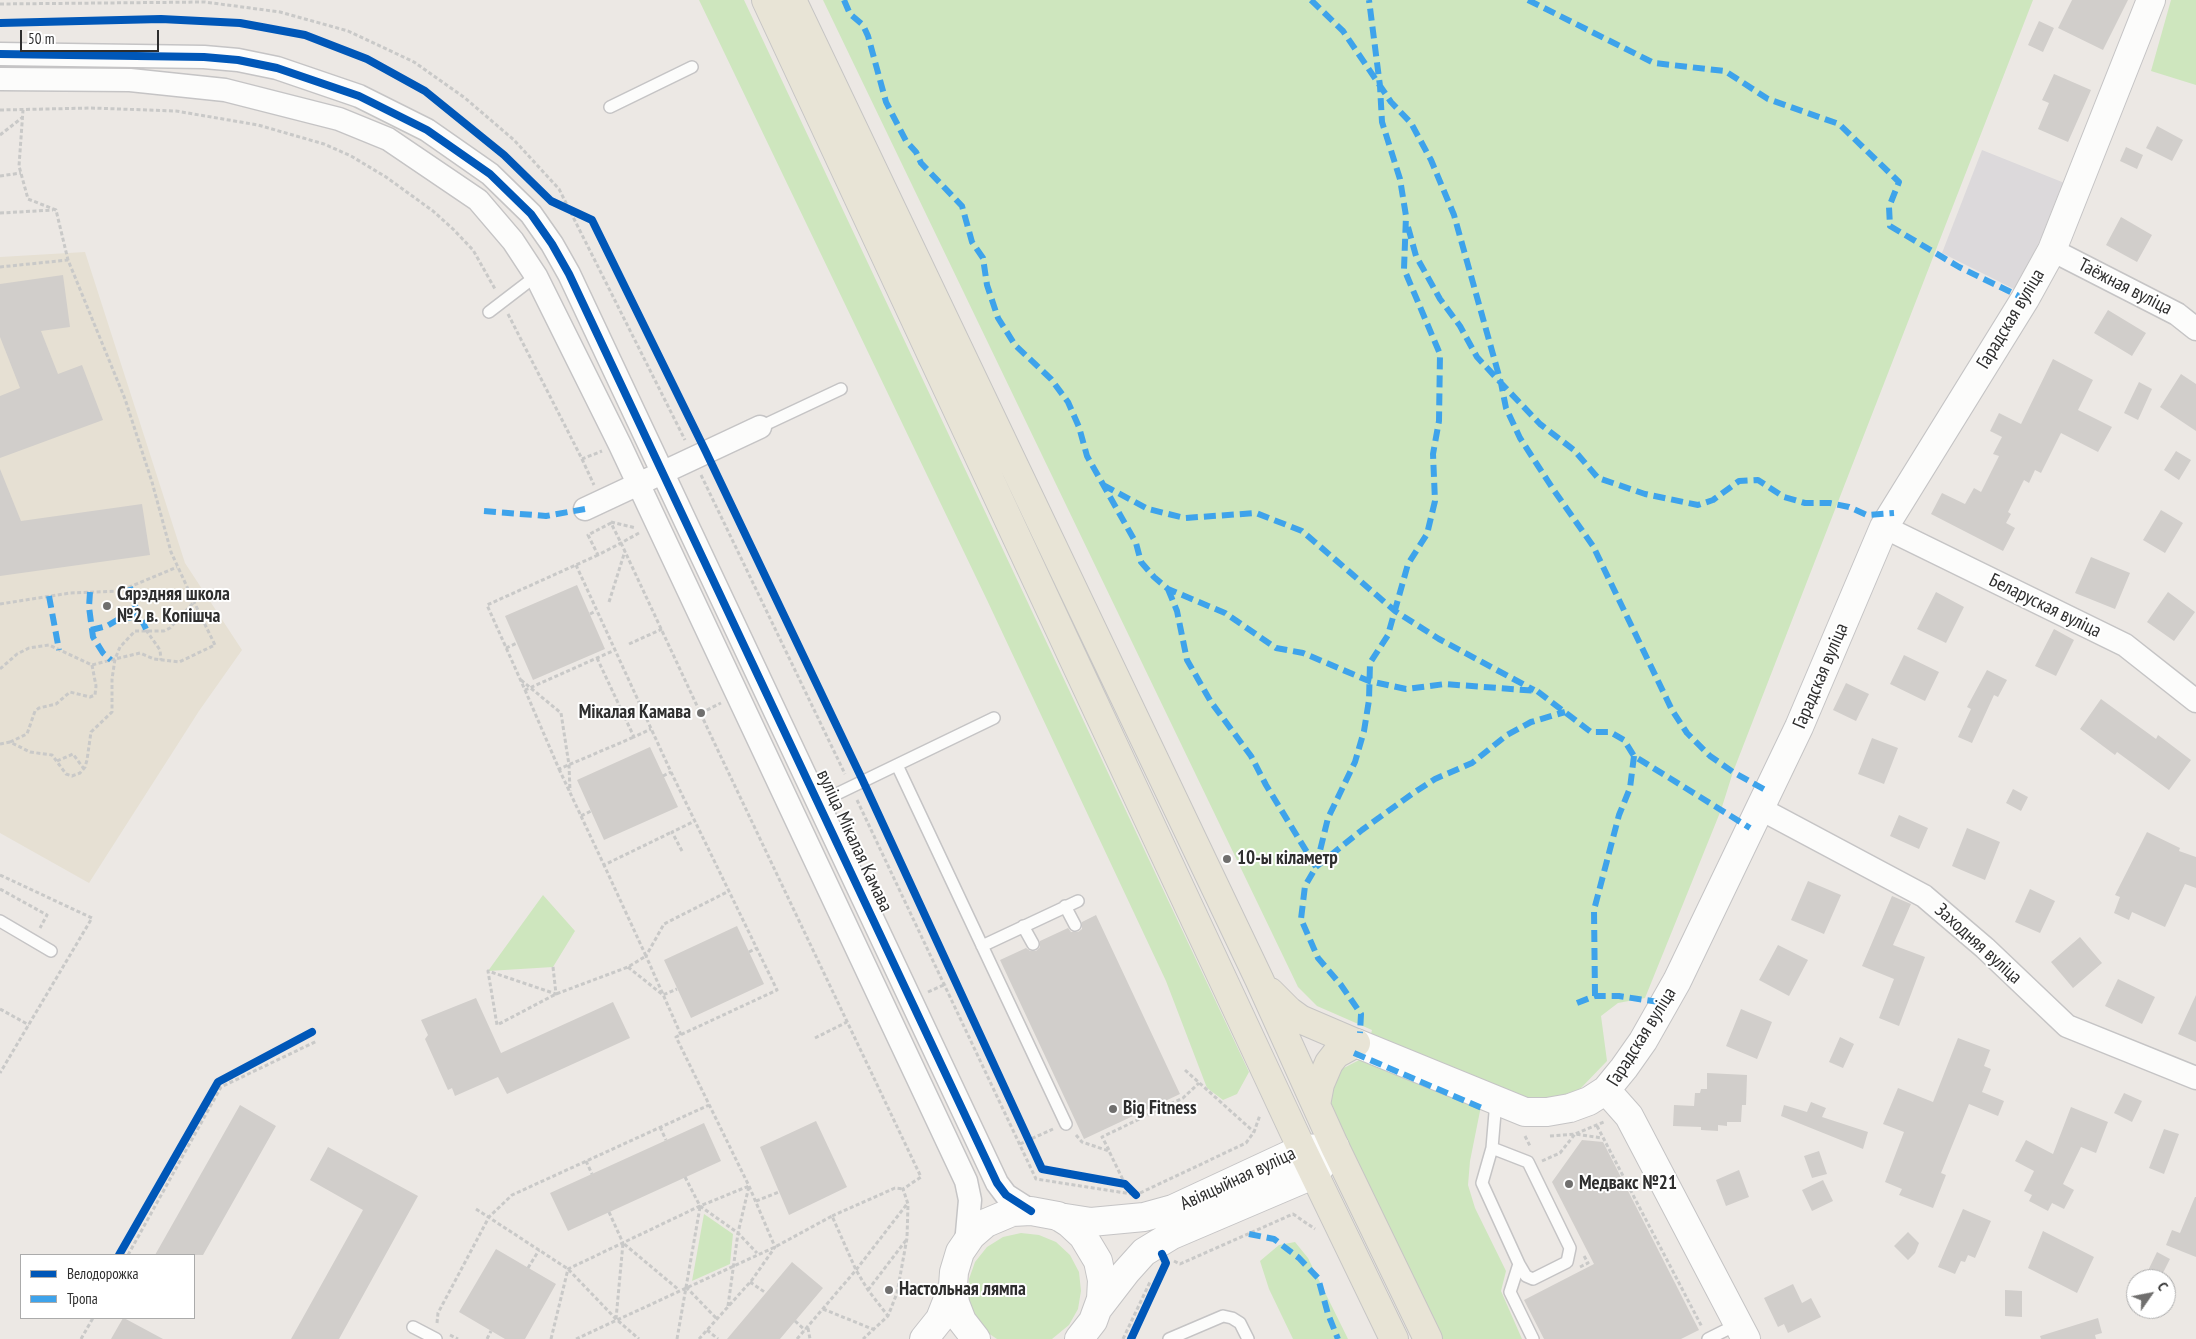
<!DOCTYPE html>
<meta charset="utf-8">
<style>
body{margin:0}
#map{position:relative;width:2196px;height:1339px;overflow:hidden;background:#ece8e4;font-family:"PT Sans Narrow",sans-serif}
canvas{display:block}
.legend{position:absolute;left:20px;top:1254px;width:175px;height:65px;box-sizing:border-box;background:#fff;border:1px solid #ababab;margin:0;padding:6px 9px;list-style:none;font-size:15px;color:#2e2e2e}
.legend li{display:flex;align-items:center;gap:10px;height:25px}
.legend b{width:25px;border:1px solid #ababab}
.north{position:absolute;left:2126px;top:1269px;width:50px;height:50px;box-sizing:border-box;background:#fff;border:1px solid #ababab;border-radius:50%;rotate:57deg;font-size:14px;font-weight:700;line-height:20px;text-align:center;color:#2e2e2e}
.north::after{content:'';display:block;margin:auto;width:18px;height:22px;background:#706f6e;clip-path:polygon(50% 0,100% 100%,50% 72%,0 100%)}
.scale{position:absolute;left:20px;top:30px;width:139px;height:22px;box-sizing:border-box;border:2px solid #2e2e2e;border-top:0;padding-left:6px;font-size:15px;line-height:18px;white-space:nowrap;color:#2e2e2e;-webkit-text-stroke:4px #fff;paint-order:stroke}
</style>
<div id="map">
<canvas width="2196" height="1339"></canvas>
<ul class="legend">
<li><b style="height:6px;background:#0057b8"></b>Велодорожка</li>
<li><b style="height:6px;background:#3ea3eb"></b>Тропа</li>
</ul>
<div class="north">С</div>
<div class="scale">50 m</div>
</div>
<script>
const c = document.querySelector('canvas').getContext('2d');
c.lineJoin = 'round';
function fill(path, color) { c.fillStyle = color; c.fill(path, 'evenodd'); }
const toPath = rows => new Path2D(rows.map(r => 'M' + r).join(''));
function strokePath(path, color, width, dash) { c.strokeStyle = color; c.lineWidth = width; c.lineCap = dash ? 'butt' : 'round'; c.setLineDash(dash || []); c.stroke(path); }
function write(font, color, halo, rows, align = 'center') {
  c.font = font + ' "PT Sans Narrow",sans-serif'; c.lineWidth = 4; c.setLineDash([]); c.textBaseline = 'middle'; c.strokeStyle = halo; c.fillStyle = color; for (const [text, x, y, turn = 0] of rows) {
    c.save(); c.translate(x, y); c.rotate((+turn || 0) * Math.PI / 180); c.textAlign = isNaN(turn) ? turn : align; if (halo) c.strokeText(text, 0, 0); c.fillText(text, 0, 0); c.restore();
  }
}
fill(toPath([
 [1982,150,2067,184,2016,290,1942,253]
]), '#dcd9db');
fill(toPath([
 [85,252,185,563,242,650,199,711,89,883,0,833,0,257]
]), '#e6e0d3');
fill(toPath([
 [699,0,744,0,1249,1072,1237,1094,1223,1100,1207,1088,1166,981,987,600],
 [823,0,2033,0,1733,772,1721,810,1645,998,1618,1003,1601,1016,1607,1061,1581,1088,1558,1099,1536,1101,1485,1086,1470,1161,1468,1185,1475,1208,1506,1271,1501,1291,1522,1339,1442,1339,1326,1106,1336,1072,1365,1057,1372,1030,1317,1006,1298,987],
 [2171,0,2196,0,2196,85,2151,71],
 [543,895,575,931,553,967,488,971],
 [704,1214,733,1234,730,1264,692,1281],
 [1021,1233,1039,1235,1056,1242,1070,1255,1079,1272,1081,1291,1078,1309,1069,1325,1052,1339,997,1339,985,1331,974,1316,968,1298,969,1279,975,1262,987,1247,1003,1237],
 [1295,1242,1308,1258,1348,1339,1293,1339,1269,1289,1260,1261,1279,1245]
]), '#cee6be');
fill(toPath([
 [2072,0,2128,0,2103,50,2058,28],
 [2039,21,2054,28,2043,52,2028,45],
 [2054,74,2091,90,2068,142,2038,129,2049,103,2042,100],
 [2157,126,2183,140,2172,161,2146,148],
 [2126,147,2143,155,2137,169,2120,161],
 [2121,217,2152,235,2137,262,2106,245],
 [63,275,70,327,41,331,58,374,82,365,103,420,0,458,0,396,20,388,0,337,0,284],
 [2108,310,2146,333,2132,356,2094,333],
 [2053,359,2093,380,2078,410,2112,427,2098,452,2061,433,2041,473,2035,470,2029,483,2024,480,2008,512,2011,514,2006,523,2015,528,2003,551,1931,514,1942,493,1965,504,1974,488,1981,492,1999,456,1993,454,2002,437,1990,431,1999,413,2021,424],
 [2181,374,2196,384,2196,431,2160,407],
 [2139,382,2152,389,2138,420,2124,413],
 [2176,451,2191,460,2179,480,2164,470],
 [0,469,21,521,142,504,150,555,0,576],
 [2161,510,2183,523,2165,553,2143,540],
 [2091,557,2130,573,2115,609,2075,593],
 [577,585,605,649,533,680,505,616],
 [1936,592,1964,607,1946,643,1917,629],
 [2168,592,2195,612,2174,641,2147,622],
 [2054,629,2074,640,2056,676,2035,666],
 [1904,655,1939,672,1925,701,1890,684],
 [1987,670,2007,680,1998,697,1994,695,1972,743,1958,737,1971,709,1967,707],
 [1846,683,1869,694,1856,721,1833,710],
 [2101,699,2156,739,2158,735,2191,760,2169,790,2117,752,2115,755,2080,729],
 [1872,738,1898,748,1884,784,1858,774],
 [650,747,678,807,604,840,577,780],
 [2013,789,2028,797,2021,811,2006,803],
 [1899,815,1928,828,1919,849,1890,836],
 [1967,828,2000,842,1985,880,1952,866],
 [2147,832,2180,848,2179,851,2196,857,2196,888,2185,884,2165,927,2132,912,2129,920,2114,913,2120,897,2115,895],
 [1808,881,1841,895,1824,934,1791,920],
 [2030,889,2055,901,2040,933,2015,922],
 [1892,896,1911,904,1893,945,1925,957,1899,1026,1879,1018,1894,979,1862,966],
 [1096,915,1180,1094,1084,1139,1000,960,1026,948,1030,951,1036,951,1040,947,1040,941,1068,928,1071,932,1078,932,1082,929,1082,922],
 [737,926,764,984,691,1018,664,960],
 [2080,937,2102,963,2073,988,2051,962],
 [1778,945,1808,960,1789,996,1759,980],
 [2118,979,2155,997,2142,1024,2105,1006],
 [2196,995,2196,1042,2178,1034],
 [476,998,501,1053,613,1002,630,1038,507,1094,498,1077,455,1096,452,1088,448,1090,425,1039,428,1035,421,1020],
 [1741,1009,1772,1022,1757,1059,1726,1046],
 [1840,1037,1854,1044,1843,1068,1829,1062],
 [1958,1038,1990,1050,1984,1066,1991,1069,1982,1092,2004,1101,1998,1116,1969,1104,1941,1173,1946,1175,1933,1208,1899,1195,1902,1189,1885,1182,1904,1132,1883,1124,1898,1088,1933,1102],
 [1707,1073,1747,1075,1746,1105,1742,1105,1741,1122,1727,1122,1727,1126,1718,1125,1718,1131,1701,1130,1701,1127,1673,1126,1674,1105,1694,1106,1695,1093,1700,1093,1701,1089,1707,1089],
 [2124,1093,2142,1101,2132,1122,2114,1113],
 [1811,1102,1826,1108,1822,1117,1868,1132,1863,1149,1781,1116,1784,1105,1807,1112],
 [240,1105,276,1126,203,1255,155,1255],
 [2071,1107,2108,1122,2096,1153,2081,1147,2063,1184,2074,1190,2064,1209,2052,1203,2048,1211,2029,1201,2032,1195,2024,1191,2034,1171,2015,1161,2026,1140,2053,1154],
 [816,1121,847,1187,789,1215,760,1147],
 [704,1123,721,1161,568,1231,550,1193],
 [2164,1129,2179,1134,2164,1174,2149,1168],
 [1582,1140,1603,1142,1699,1330,1681,1339,1544,1339,1524,1300,1594,1264,1552,1182],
 [328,1147,418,1196,339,1339,291,1339,363,1210,310,1180],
 [1819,1151,1827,1174,1812,1178,1804,1156],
 [1739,1170,1749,1197,1726,1206,1716,1180],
 [1823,1180,1833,1201,1812,1211,1802,1190],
 [2195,1197,2196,1197,2196,1257,2166,1245,2172,1230,2180,1233],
 [1963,1209,1991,1221,1975,1258,1968,1255,1965,1262,1961,1261,1955,1274,1938,1267],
 [2043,1231,2094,1257,2077,1293,2028,1268],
 [1908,1232,1919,1243,1915,1253,1908,1260,1894,1246],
 [496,1249,556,1284,525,1339,505,1339,459,1312],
 [2157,1252,2170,1259,2160,1279,2144,1279],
 [792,1262,823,1288,780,1339,727,1339],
 [1793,1284,1802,1303,1811,1298,1821,1317,1788,1333,1784,1324,1778,1327,1764,1298],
 [2005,1290,2022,1291,2022,1317,2005,1316],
 [123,1318,124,1318,163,1339,111,1339],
 [2098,1318,2102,1333,2095,1335,2096,1339,2041,1339,2040,1336]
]), '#d1cecb');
const service = toPath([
 [610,107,692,67],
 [489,312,536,276],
 [760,427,841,389],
 [897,765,1066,1124],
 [818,803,994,718],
 [1065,906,1075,925],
 [0,921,51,951],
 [1023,926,1033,944],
 [982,946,1078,901],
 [1492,1148,1528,1162,1570,1248,1567,1262,1533,1279,1526,1276,1519,1264,1482,1183,1492,1148,1496,1101],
 [1519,1264,1510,1292,1533,1339],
 [413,1327,436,1339],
 [1169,1339,1223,1316,1232,1318,1240,1323,1248,1339],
 [1708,1339,1738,1324]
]);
const minor = toPath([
 [0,54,204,57,238,60,277,68,359,96,427,130,490,174,531,214,552,244,569,274,997,1183,1006,1195,1031,1211],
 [0,79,130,80,225,90,339,119,388,139,478,200,513,241,536,276,620,445,966,1181,970,1200,966,1244],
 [2052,250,2177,314,2196,329],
 [585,509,760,427],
 [1884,527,2125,645,2196,701],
 [1759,808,1924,896,1985,948,2067,1026,2196,1078]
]);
const tertiary = toPath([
 [1356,1043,1525,1112,1547,1112,1570,1108,1589,1101,1606,1090,1624,1068,1643,1041,1677,981,1799,727,1884,527,2025,299,2052,250,2151,0],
 [1606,1090,1629,1116,1746,1339]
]);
const secondary = toPath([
 [1059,1217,1091,1222,1144,1217,1173,1209,1302,1149,1326,1148],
 [1099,1307,1126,1272,1144,1252,1172,1235,1315,1174,1335,1147],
 [924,1339,940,1319,953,1286],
 [976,1339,962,1321,955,1303,953,1286,954,1272,960,1252,971,1236,986,1223,1012,1212,1031,1211,1058,1216,1069,1223,1083,1236,1098,1261,1102,1280,1101,1299,1093,1321,1079,1339]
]);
const primary = toPath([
 [766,0,1302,1149,1394,1339],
 [792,0,1259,979,1335,1147,1428,1339],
 [1270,992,1289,1011,1300,1019,1356,1043],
 [1316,1105,1320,1084,1329,1063,1336,1054,1356,1043]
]);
strokePath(service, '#c5c4c5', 14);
strokePath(minor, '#c5c4c5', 25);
strokePath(tertiary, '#c5c4c5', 30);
strokePath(secondary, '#c5c4c5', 30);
strokePath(primary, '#c6c5c4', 30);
strokePath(toPath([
 [0,4,205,2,280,12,348,31,414,62,465,98,514,140,559,189,685,440],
 [0,110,91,108,176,111,258,125,324,144,351,156,386,177,433,211,453,229,473,250,495,289],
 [0,135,23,117],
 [0,176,21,173],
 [0,213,53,210],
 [0,267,68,260],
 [508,314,582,459,602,451],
 [582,459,594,485],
 [701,475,845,774],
 [611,522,636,528],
 [639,533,621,543,598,555,588,535,611,523,621,543,713,740,921,1177,903,1189,908,1204,907,1238,897,1293,888,1316,863,1339],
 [598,555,487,605,525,690,615,650],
 [576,565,671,772,777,990,676,1037,749,1186,775,1247,752,1280,699,1339],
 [609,602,625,551],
 [0,604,70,593,120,591,177,567],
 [590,614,596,611],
 [146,630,160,650,161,660],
 [629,644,662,629],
 [506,648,517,643],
 [597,658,634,737,651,729],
 [0,669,17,654,29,648,49,645,92,665,115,659,120,647,135,631,164,631,170,628,194,602,171,552,152,482,125,399,68,260,56,210,28,199,19,166,23,110],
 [521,680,561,713,569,765,570,791],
 [525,690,559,769,634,737],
 [701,713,721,703],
 [10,742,27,734,35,711,39,708,56,704,70,692,90,697,95,695,96,686,92,665],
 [0,744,10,742,30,752,52,755,66,774,72,776,80,773,85,767,87,760,91,732,112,712,112,679,115,659,140,653,154,659,179,662,215,645,194,602],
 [57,761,73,754,84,769],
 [559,769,581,816,591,811],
 [663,776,671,772],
 [857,800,1036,1179,1132,1194],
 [581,816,604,865,672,832],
 [682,851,672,832,695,821],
 [0,875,92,918,0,1073],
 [0,889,47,915,40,928],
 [749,952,757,948],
 [553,967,556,994,488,971,497,1025,556,994,628,967,646,956,604,865],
 [628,967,663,995,677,989],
 [928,992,946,984],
 [0,1009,29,1025],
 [681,1035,646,956,664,924,729,891],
 [815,1038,847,1022],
 [1185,1070,1254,1132],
 [1597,1126,1702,1327],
 [660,1127,666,1140],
 [1076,1135,1082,1142,1109,1151,1125,1184],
 [1525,1136,1530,1146],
 [1550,1136,1575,1134,1604,1122],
 [1020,1144,1053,1129],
 [1109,1150,1102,1137,1183,1098,1199,1083],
 [586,1161,592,1174],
 [1542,1161,1560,1153,1575,1134,1602,1138],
 [685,1177,700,1206,738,1233,757,1253],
 [1140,1193,1246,1143,1254,1132,1260,1115],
 [756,1201,779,1192],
 [476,1209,568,1269,616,1319,639,1339],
 [609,1212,623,1243],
 [832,1216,895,1188,903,1189],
 [128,1255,221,1087,317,1041],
 [1174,1261,1180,1264,1293,1214,1315,1229],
 [1580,1267,1588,1263,1583,1254],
 [528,1268,539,1250],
 [750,1282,766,1293],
 [686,1287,717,1319],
 [868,1290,907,1239],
 [728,1306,738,1233,749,1186],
 [823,1309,875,1330],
 [616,1319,623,1243,679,1290],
 [795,1321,805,1330],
 [437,1323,438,1313,489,1217,512,1195,709,1105],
 [808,1328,810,1339],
 [707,1330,718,1339],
 [450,1335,458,1339],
 [81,1339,93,1318],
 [487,1339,491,1331],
 [551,1339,568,1269,700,1206,749,1186],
 [576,1339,775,1247,832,1216,856,1270,868,1290,888,1316],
 [677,1339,700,1207],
 [797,1339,856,1270,907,1204],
 [1123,1339,1150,1282]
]), '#c9c9c8', 3, [4, 2.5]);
strokePath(service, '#fcfcfb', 11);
strokePath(minor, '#fcfcfb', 22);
strokePath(tertiary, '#fcfcfb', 28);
strokePath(secondary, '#fcfcfb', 28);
strokePath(primary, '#e8e4d6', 28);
strokePath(toPath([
 [844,0,850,14,863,25,868,36,886,102,906,141,916,152,921,163,962,206,972,242,983,258,987,285,998,318,1015,345,1051,379,1068,402,1079,427,1087,456,1136,543,1141,562,1154,577,1168,589,1225,613,1276,648,1303,653,1369,681,1406,689,1445,684,1537,691,1591,732,1610,732,1624,740,1634,756,1750,828],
 [1311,0,1343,31,1391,102,1411,123,1431,160,1454,215,1501,383,1540,424,1574,450,1598,478,1645,494,1698,505,1713,500,1739,481,1758,480,1784,497,1805,503,1830,503,1849,507,1867,515,1894,513],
 [1528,0,1654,63,1725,71,1768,99,1839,124,1899,182,1889,207,1890,226,1959,267,2025,299],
 [1408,227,1416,256,1440,299,1460,326,1477,357,1501,383,1506,408,1520,438,1553,489,1593,546,1672,710,1687,733,1710,756,1733,772,1767,791],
 [1103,485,1148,509,1185,518,1256,513,1302,531,1395,611,1439,639,1534,690],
 [484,511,546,516,585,509],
 [130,587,135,606,146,629],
 [1168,589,1177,611,1187,660,1211,702,1251,756,1266,785,1316,867,1305,886,1301,919,1318,958,1341,985,1361,1014,1360,1033],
 [90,592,89,607,93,637,103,653,111,660],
 [49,596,59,650],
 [91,630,107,626,119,619,139,616],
 [1316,867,1328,818,1355,762,1364,731,1369,700,1370,663,1388,635,1408,564,1427,534,1435,501,1433,454,1439,421,1440,354,1404,269,1406,216,1400,179,1382,122,1380,86,1369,0],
 [1316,867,1362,830,1412,794,1435,779,1472,763,1507,735,1531,722,1565,712],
 [1595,996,1594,910,1619,815,1630,788,1634,756],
 [1577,1003,1595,996,1619,996,1665,1003],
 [1354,1053,1484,1109],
 [1249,1234,1274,1239,1299,1258,1318,1278,1328,1314,1338,1339]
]), '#3ea3eb', 6, [12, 6]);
strokePath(toPath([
 [0,23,161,19,240,23,305,35,367,59,425,91,504,155,551,201,592,220,706,452,863,781,1042,1169,1125,1184,1136,1195],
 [0,54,204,57,238,60,277,68,359,96,427,130,490,174,531,214,552,244,569,274,997,1183,1006,1195,1031,1211],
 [119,1255,218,1082,312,1032],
 [1131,1339,1166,1263,1162,1254]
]), '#0057b8', 8);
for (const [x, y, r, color] of [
 [107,606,5,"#706f6e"],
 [701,713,5,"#706f6e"],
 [1227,859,5,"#706f6e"],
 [1113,1109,5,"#706f6e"],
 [1569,1184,5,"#706f6e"],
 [889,1290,5,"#706f6e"]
]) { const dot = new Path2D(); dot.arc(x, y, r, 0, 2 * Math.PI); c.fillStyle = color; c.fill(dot); strokePath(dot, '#fff', 2); }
write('19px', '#2e2e2e', '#fff', [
 ["Таёжная вуліца",2125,287,27],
 ["Гарадская вуліца",2011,319,-59],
 ["Беларуская вуліца",2045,606,26],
 ["Гарадская вуліца",1821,676,-67],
 ["вуліца Мікалая Камава",854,841,65],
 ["Заходняя вуліца",1978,944,42],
 ["Гарадская вуліца",1642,1037,-58],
 ["Авіяцыйная вуліца",1238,1179,-25]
]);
write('bold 19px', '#2e2e2e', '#fff', [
 ["Сярэдняя школа",117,595],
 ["№2 в. Копішча",117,617],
 ["Мікалая Камава",691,713,"right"],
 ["10-ы кіламетр",1237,859],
 ["Big Fitness",1123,1109],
 ["Медвакс №21",1579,1184],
 ["Настольная лямпа",899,1290]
], 'left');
</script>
